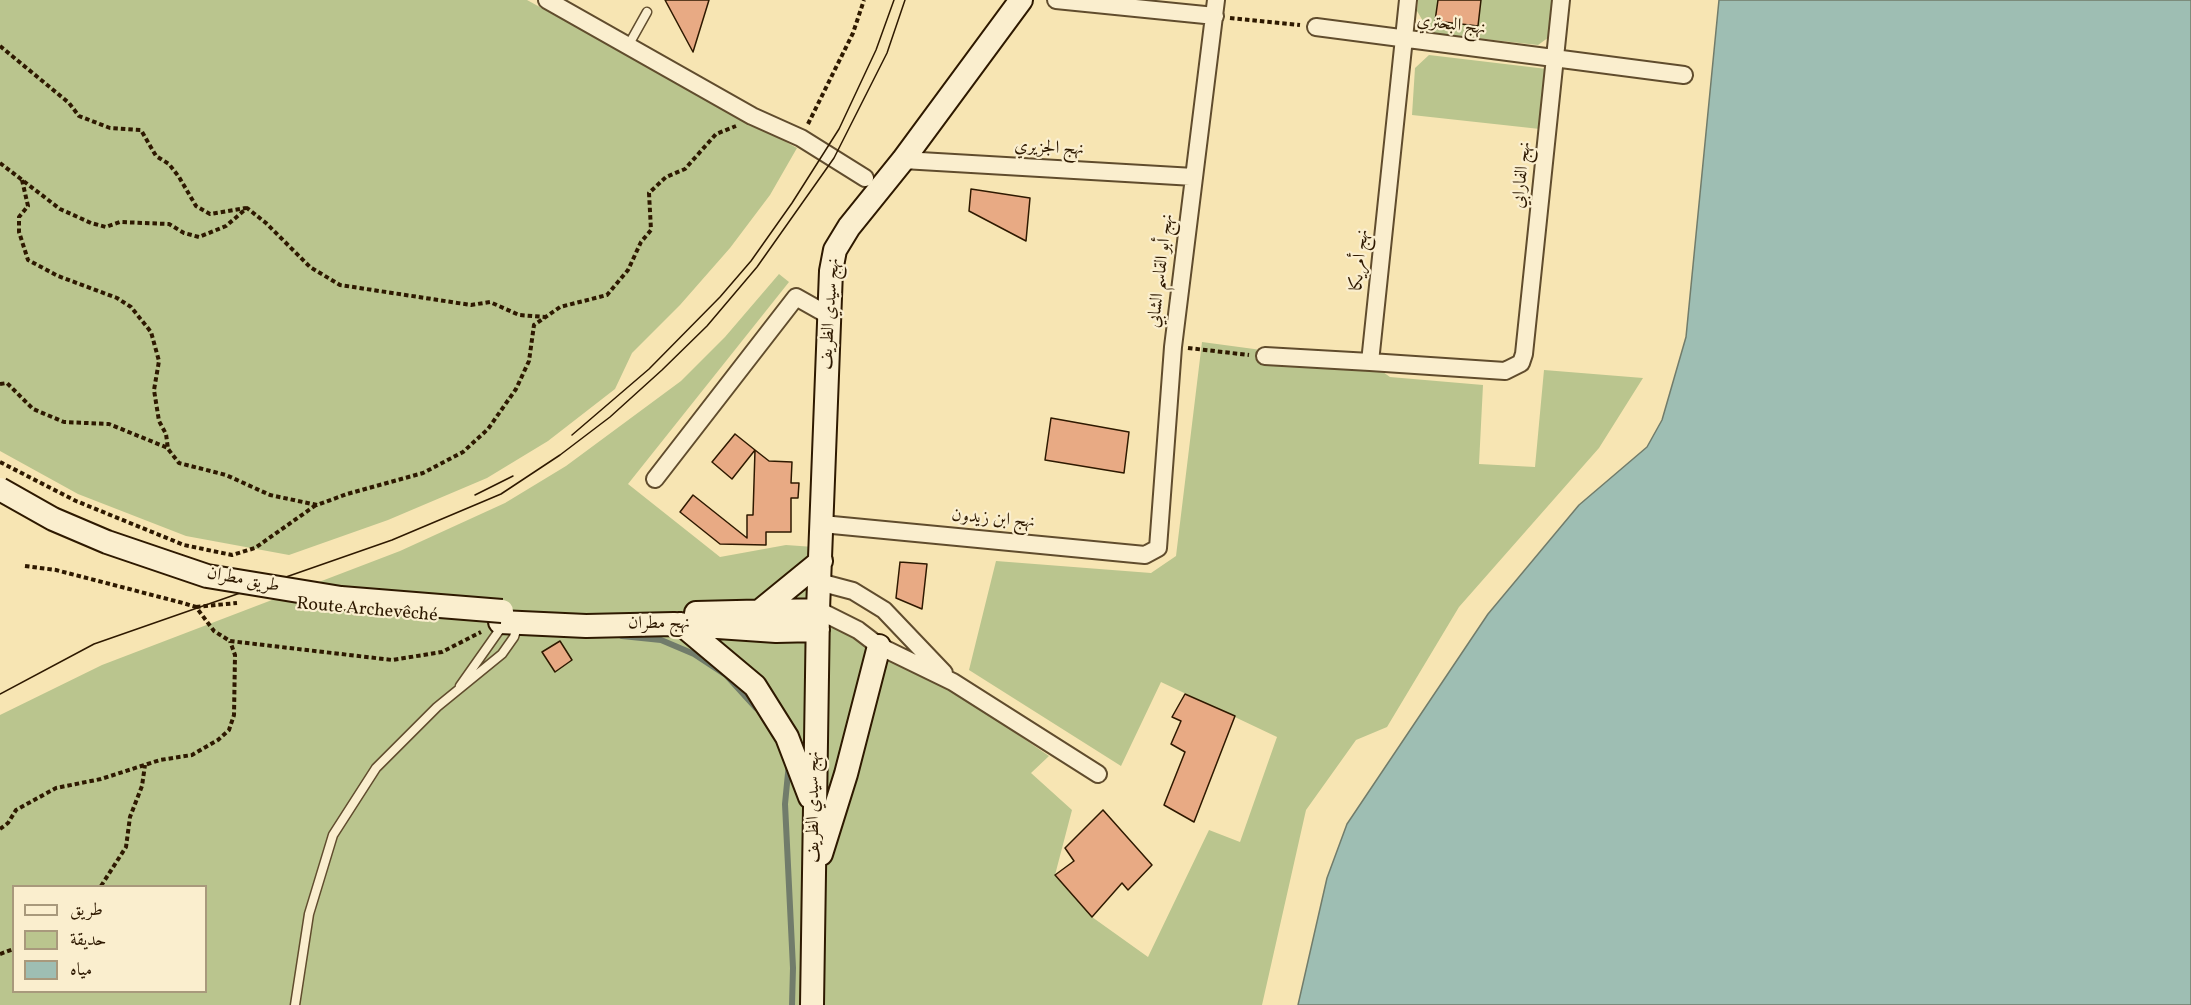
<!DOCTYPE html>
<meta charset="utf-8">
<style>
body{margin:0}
#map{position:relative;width:2191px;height:1005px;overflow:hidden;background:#f7e5b3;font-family:Vollkorn,Amiri,serif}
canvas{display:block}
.legend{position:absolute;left:12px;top:885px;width:195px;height:108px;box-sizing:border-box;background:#faeece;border:2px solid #a8997c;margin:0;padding:8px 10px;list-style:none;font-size:18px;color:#2e1900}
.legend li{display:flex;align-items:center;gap:12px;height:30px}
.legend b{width:30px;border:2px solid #a8997c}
</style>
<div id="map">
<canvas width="2191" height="1005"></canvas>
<ul class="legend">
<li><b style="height:8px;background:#faeece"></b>طريق</li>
<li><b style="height:16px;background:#bac58e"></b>حديقة</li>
<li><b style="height:16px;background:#9ebeb3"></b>مياه</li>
</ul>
</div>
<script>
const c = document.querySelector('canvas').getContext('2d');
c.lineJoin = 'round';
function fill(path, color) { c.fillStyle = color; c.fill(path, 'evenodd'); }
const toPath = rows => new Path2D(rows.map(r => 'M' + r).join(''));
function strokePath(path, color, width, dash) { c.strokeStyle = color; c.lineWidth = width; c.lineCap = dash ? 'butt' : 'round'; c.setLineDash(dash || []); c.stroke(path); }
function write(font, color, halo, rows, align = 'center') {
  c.font = font + ' Vollkorn,Amiri,serif'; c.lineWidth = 4.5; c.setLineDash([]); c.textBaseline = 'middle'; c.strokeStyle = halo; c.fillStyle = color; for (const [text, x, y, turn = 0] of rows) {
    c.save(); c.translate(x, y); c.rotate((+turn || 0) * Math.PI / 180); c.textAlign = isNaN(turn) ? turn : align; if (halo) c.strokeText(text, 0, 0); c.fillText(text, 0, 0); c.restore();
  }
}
fill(toPath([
 [0,0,527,0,797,148,770,195,730,248,680,305,632,353,615,389,548,441,487,478,388,520,289,555,186,536,78,494,0,451],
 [1418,0,1556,0,1552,35,1538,45,1430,33,1417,11],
 [1429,55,1547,69,1540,129,1412,115,1415,68],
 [779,274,789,282,628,484,720,557,786,545,814,547,810,632,830,627,849,629,952,689,1049,756,1031,773,1072,810,1055,875,1092,917,1148,957,1209,830,1240,842,1277,737,1161,682,1121,766,969,670,996,561,1151,573,1176,556,1202,342,1373,365,1390,377,1483,385,1479,464,1535,467,1544,370,1643,378,1599,448,1459,607,1387,727,1356,740,1306,810,1262,1005,0,1005,0,715,102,665,400,551,505,503,566,466,681,381,725,337],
 [14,886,206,886,206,992,14,992]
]), '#bac58e');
const water = toPath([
 [1719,0,2191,0,2191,1005,1298,1005,1327,878,1347,824,1488,614,1579,505,1647,447,1662,420,1686,337,1719,0]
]);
fill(water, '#9ebeb3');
strokePath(water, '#717c6b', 1.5);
strokePath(toPath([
 [622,636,661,640,694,654,726,675,756,708],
 [789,763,785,804,793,968,792,1005]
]), '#717c6b', 6);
const building = toPath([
 [665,0,709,0,693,52,665,0],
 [1438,0,1481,0,1478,26,1435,21,1438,0],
 [971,189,1030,198,1026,241,969,211,971,189],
 [1051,418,1129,432,1124,473,1045,460,1051,418],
 [735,434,755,450,732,479,712,462,735,434],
 [755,450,769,461,792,462,791,483,799,483,798,498,791,498,791,532,766,532,766,545,720,544,680,512,693,495,747,538,747,515,753,515,755,450],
 [900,562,927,564,922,609,896,598,900,562],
 [560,641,572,660,555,672,542,652,560,641],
 [1185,694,1235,716,1194,822,1164,805,1185,752,1171,744,1181,721,1172,717,1185,694],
 [1103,810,1152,865,1128,890,1122,883,1092,917,1055,875,1074,861,1065,848,1103,810]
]);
fill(building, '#e8aa84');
strokePath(building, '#2e1900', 1.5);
const lane = toPath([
 [628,46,647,12],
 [460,686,503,625],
 [295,1005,309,914,333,835,376,768,437,707,502,654,514,637,518,624]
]);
const street = toPath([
 [547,0,752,116,801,138,865,178],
 [1056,0,1215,16],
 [1408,0,1370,362,1505,371,1521,363,1524,354,1561,0],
 [1316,27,1684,75],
 [903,160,1194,177],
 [1265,356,1370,362],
 [655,479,796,297,828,315],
 [822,524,1145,555,1158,548,1173,347,1216,0],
 [819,582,853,591,884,610,944,673],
 [818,610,858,630,879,646,953,682,1098,774]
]);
const secondary = toPath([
 [761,610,821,561],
 [696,613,818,610],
 [500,622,586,626,674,624,776,631,818,630],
 [681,624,755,686,787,737,810,797],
 [821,854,846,774,879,646],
 [812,1005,818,610,831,271,835,250,849,227,903,160,1021,0]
]);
strokePath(lane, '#604c2d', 11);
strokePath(street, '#604c2d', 20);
strokePath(secondary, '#2e1900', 26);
strokePath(toPath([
 [1230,18,1300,25],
 [0,46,69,103,79,116,110,128,141,130,156,156,169,164,179,177,196,206,210,214,246,208],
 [808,124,853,33,864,0],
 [0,163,60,209,91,223,106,227,120,222,169,224,184,233,199,237,226,226,247,208,266,223,310,267,340,285,471,305,490,302,519,315,545,317],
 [22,180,28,206,19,217,19,232,28,260,58,276,117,298,131,307,151,332,159,361,154,390,159,421,166,434,168,449,179,463,226,475,270,495,317,505,347,494,423,473,463,452,488,429,516,389,529,361,534,325,560,307,607,295,628,270,641,242,651,230,649,193,666,177,685,169,716,134,736,126],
 [1188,348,1249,355],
 [0,384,7,383,33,409,64,422,109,424,168,448],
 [0,462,76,501,184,545,232,555,255,548,316,505],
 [25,566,56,570,183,603,196,607,214,631,230,641,392,660,442,652,481,632],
 [196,607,237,603],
 [0,829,8,823,16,810,56,788,101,779,160,760,192,755,218,740,229,730,234,715,235,655,230,641],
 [101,886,126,847,130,817,142,786,145,765],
 [0,954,14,949]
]), '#2e1900', 4, [4.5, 3]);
strokePath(lane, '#faeece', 8);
strokePath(street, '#faeece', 16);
strokePath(secondary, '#faeece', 22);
strokePath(toPath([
 [572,435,649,369,720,297,751,261,792,203,839,129,876,50,894,0],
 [475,495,513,476],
 [0,694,94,644,392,540,501,494,560,455,610,417,662,370,707,326,757,267,834,158,887,53,905,0]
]), '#2e1900', 1.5);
const secondaryBridge = toPath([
 [0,489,53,519,107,542,207,576,341,598,502,611]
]);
strokePath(secondaryBridge, '#2e1900', 26, []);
strokePath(secondaryBridge, '#faeece', 22);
write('18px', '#2e1900', '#faeece', [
 ["نهج البحتري",1451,26,7],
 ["نهج الجزيري",1049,149,3],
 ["نهج الفارابي",1523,175,-84],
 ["نهج أمريكا",1361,260,-84],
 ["نهج أبو القاسم الشابي",1162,271,-83],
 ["نهج سيدي الظريف",831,314,-86],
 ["نهج ابن زيدون",993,520,5],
 ["طريق مطران",243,581,11],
 ["Route Archevêché",367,611,5],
 ["نهج مطران",659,625],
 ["نهج سيدي الظريف",815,807,-90]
]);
</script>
